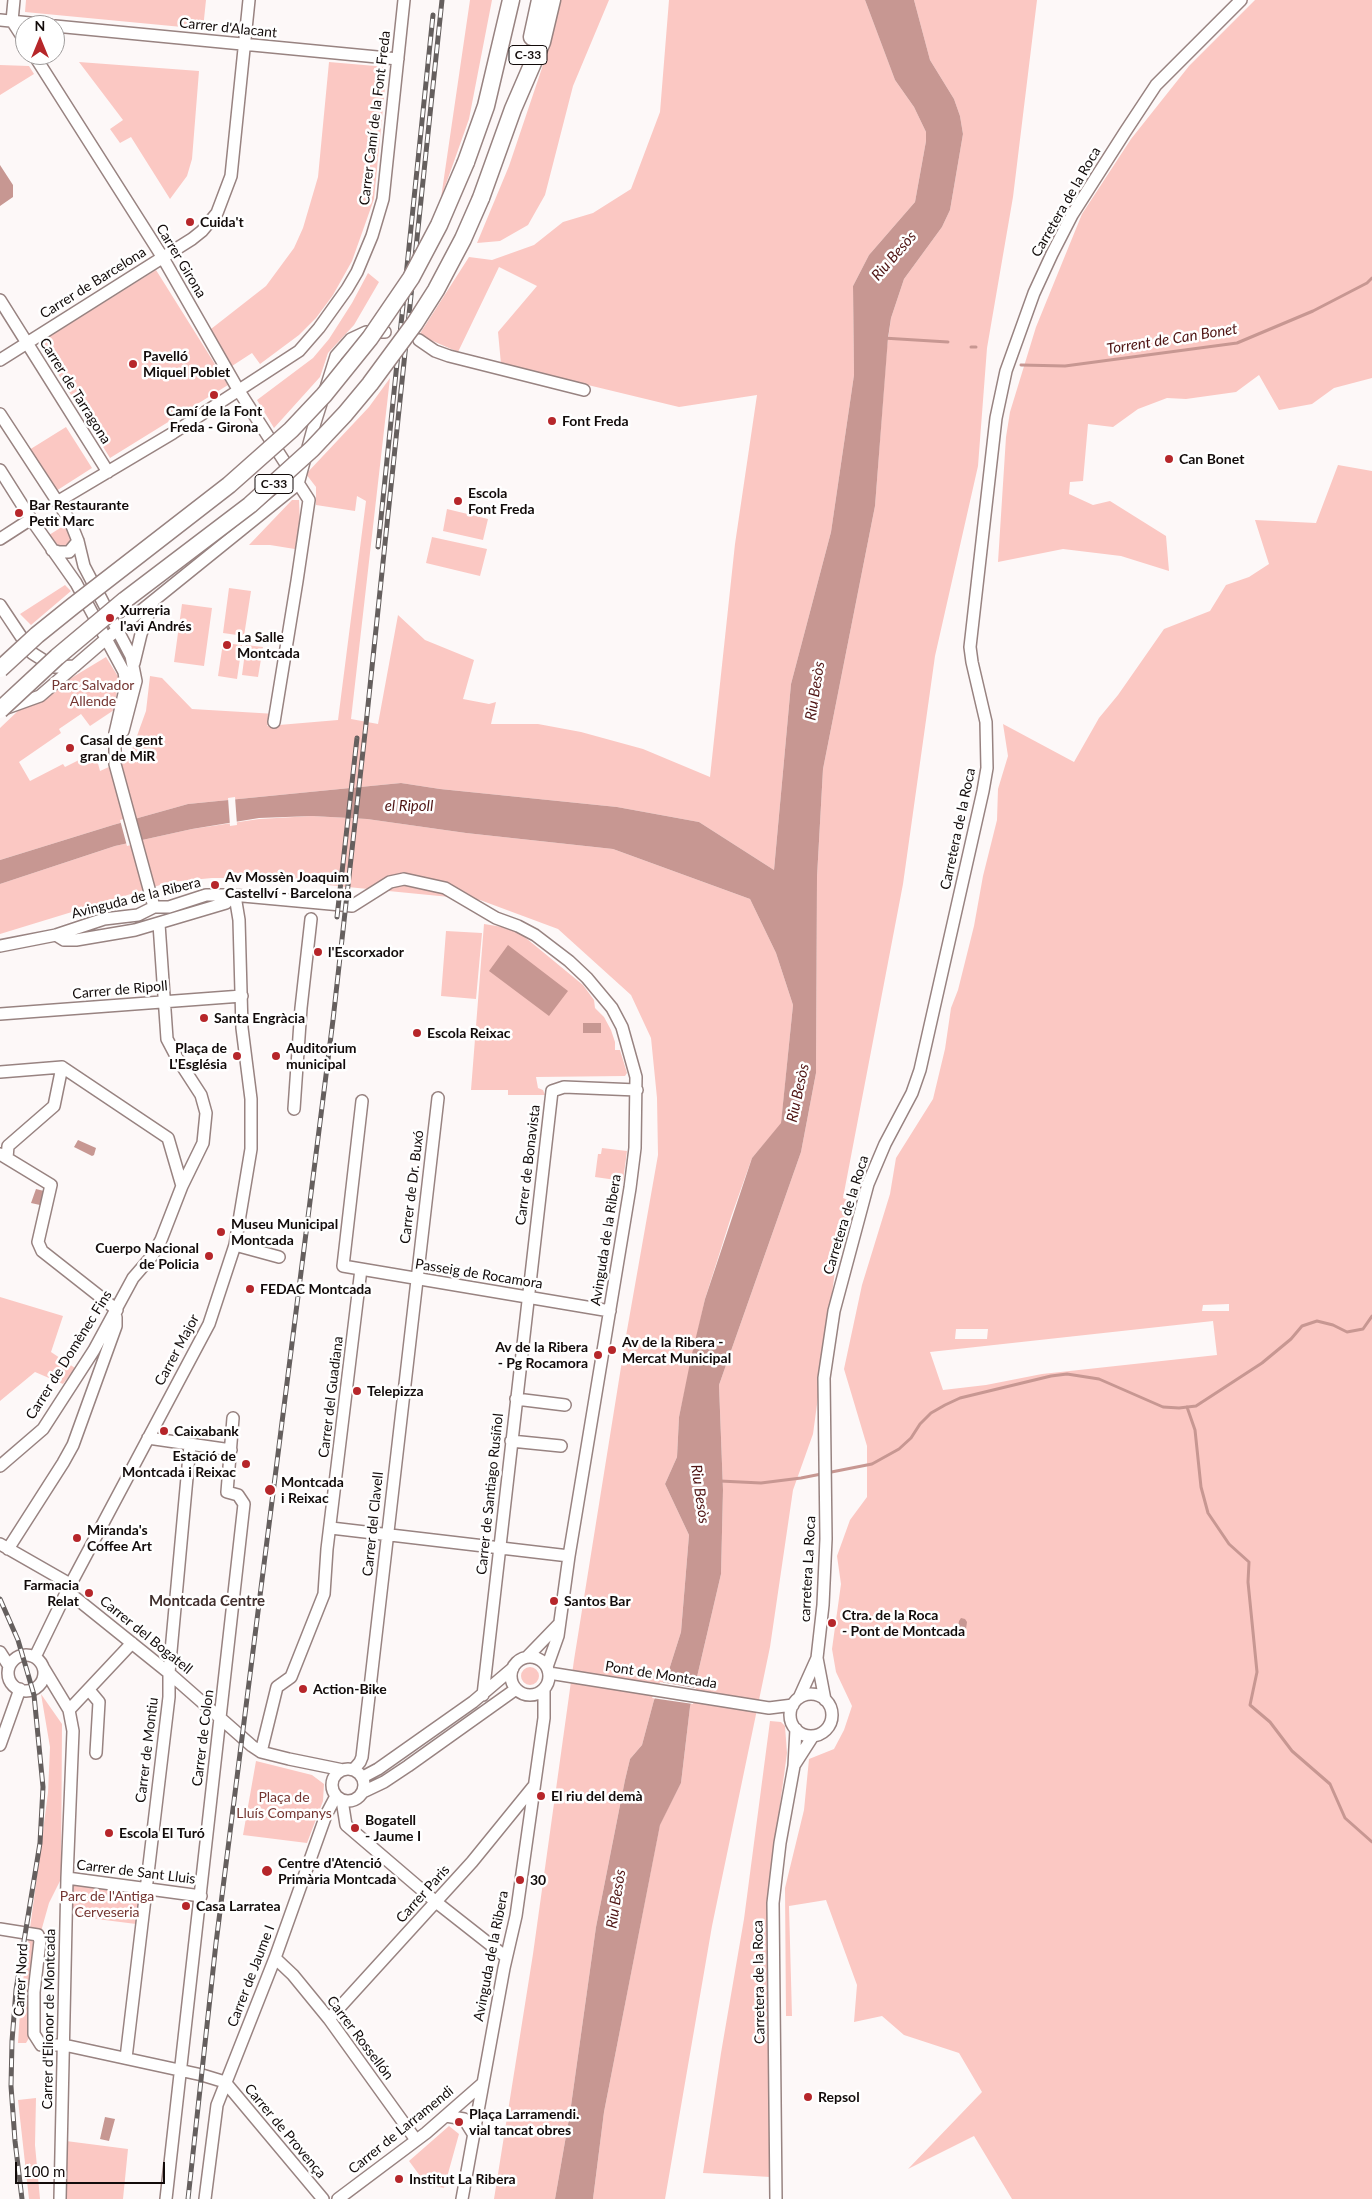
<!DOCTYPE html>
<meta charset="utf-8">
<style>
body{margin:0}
#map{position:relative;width:1372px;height:2199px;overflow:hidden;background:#fdf8f8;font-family:Lato,sans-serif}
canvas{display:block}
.north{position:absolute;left:15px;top:15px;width:50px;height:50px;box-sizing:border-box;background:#fff;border:1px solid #a09d9d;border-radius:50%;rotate:0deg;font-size:14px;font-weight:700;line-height:20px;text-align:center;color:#120b0a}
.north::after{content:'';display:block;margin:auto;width:18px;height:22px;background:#b6262a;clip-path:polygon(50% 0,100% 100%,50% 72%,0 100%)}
.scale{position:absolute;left:15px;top:2162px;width:150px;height:22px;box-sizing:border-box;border:2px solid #120b0a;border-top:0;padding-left:6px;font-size:15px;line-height:18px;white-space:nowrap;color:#120b0a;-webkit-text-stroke:4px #fff;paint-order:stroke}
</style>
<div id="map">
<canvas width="1372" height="2199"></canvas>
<div class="north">N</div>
<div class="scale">100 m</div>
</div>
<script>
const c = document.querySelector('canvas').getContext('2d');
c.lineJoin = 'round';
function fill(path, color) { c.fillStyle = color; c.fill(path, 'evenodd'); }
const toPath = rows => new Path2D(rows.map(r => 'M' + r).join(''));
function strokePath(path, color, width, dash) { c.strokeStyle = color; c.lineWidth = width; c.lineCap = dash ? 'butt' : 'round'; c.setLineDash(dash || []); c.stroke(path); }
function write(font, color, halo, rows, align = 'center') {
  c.font = font + ' Lato,sans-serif'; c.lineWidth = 5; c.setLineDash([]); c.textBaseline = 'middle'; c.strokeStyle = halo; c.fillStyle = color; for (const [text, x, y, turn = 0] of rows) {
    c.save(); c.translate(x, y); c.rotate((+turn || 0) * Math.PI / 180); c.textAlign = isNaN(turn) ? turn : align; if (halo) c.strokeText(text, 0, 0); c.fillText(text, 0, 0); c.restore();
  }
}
fill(toPath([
 [26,0,206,0,203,29,25,12],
 [470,0,492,0,469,119,441,198],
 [559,0,609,0,573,86,545,195,528,225,500,241,477,243,509,166,542,68],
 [669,0,865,0,895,80,914,107,926,132,926,141,915,202,869,255,853,286,854,375,831,532,791,684,774,870,699,822,617,807,440,789,401,783,188,804,113,825,0,860,0,728,20,709,106,657,119,678,114,710,90,726,81,714,59,729,61,733,19,762,30,781,63,764,65,767,95,752,100,771,129,758,146,711,150,676,162,678,192,709,276,714,267,726,338,720,366,501,357,496,355,511,316,505,316,487,306,474,369,407,390,378,351,719,378,724,398,615,425,640,474,660,463,699,489,704,496,702,491,724,538,724,581,732,643,749,710,777,735,544,757,395,679,407,501,364,498,332,537,286,499,267,458,352,419,335,469,257,492,260,534,245,563,222,593,213,631,189,660,112],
 [914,0,1037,0,1013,197,987,348,978,466,935,656,903,884,843,1198,852,1202,836,1264,813,1434,793,1490,770,1647,712,1926,665,2199,593,2199,604,2112,660,1824,681,1783,690,1707,721,1574,723,1490,719,1385,801,1152,816,1073,817,877,823,769,875,506,887,347,891,318,904,279,942,227,950,210,963,134,960,116,954,99,930,60],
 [1255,0,1372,0,1372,378,1334,388,1312,404,1279,410,1259,375,1236,392,1186,399,1167,398,1138,409,1113,427,1088,424,1083,481,1070,482,1069,494,1093,505,1110,501,1166,536,1169,571,1121,556,1063,549,998,562,1006,437,1010,412,1036,327,1082,214,1131,139,1189,66],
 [79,62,199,71,192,159,187,176,170,199,131,137,120,143,110,129,123,120],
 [329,62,387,67,374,199,352,261,333,295,316,318,299,335,260,364,252,353,232,366,211,329,266,286,294,248,303,228,318,177],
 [0,65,29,66,34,74,0,95],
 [156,270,228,385,110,458,39,343],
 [368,273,379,282,354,325,328,353,320,377,274,428,257,400,313,358,329,339,352,303],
 [66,427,92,468,56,491,29,450],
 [1338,465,1372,471,1372,2199,1012,2199,974,2136,908,2169,982,2092,959,2053,904,2035,882,2016,854,2022,857,1985,826,1900,789,1906,792,2016,786,2016,785,1888,804,1810,809,1759,834,1749,844,1730,852,1706,836,1672,832,1649,841,1584,837,1556,850,1520,867,1497,867,1446,844,1369,862,1285,890,1194,896,1158,933,1099,945,1049,951,1008,958,990,974,926,983,876,997,820,998,789,1008,756,1003,724,1074,762,1099,718,1118,695,1164,629,1210,611,1226,585,1249,577,1269,564,1255,520,1316,523],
 [1229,1304,1229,1311,1202,1311,1203,1305],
 [1213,1321,1217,1355,1042,1374,986,1385,943,1390,930,1352],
 [956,1329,988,1329,987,1339,955,1339],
 [292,500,299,500,301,550,270,545,249,545],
 [447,509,488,519,483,540,443,531],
 [65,525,72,536,68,544,62,547,56,545,49,535],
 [432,537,487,549,480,576,426,563],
 [65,585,71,591,31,625,20,614],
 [229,588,251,591,244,636,223,633],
 [182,604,212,608,204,666,174,662],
 [223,643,242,645,237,679,218,676],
 [246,645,263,647,258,677,242,675],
 [312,816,367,819,466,833,613,849,750,899,776,953,793,1005,781,1124,752,1158,731,1217,705,1299,679,1417,677,1457,665,1484,689,1535,681,1632,668,1673,654,1700,642,1745,630,1759,625,1780,596,1927,570,2113,555,2199,494,2199,533,1954,574,1660,626,1336,658,1155,657,1098,651,1038,631,995,558,929,480,900,256,878,212,878,170,882,0,934,0,884,115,846,192,829,259,819],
 [484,924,515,929,583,985,594,1000,595,1008,604,1017,611,1030,615,1042,615,1050,620,1050,627,1073,625,1076,536,1077,538,1088,543,1090,545,1095,508,1095,508,1090,471,1090],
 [446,931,482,933,476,999,441,996],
 [602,1148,627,1151,623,1181,595,1177,598,1154,601,1154],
 [0,1297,63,1316,51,1352,75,1368,63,1384,35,1372,0,1401],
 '521 1676a9 9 0 1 1 18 0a9 9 0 1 1-18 0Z',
 [41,1694,62,1724,61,1879,49,1903,35,1953,29,1997,29,2038,26,2043,18,2043,21,1996,48,1793,50,1747],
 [770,1721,781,1722,785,1726,787,1753,767,1902,770,2177,703,2173,721,2053,744,1919],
 [256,1761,312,1775,324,1784,323,1801,307,1843,243,1835],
 [73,1884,140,1892,136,1924,73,1916],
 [36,2098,35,2145,40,2199,29,2199,18,2100],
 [449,2126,459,2134,444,2188,426,2184,409,2161],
 [66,2141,128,2149,123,2199,65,2199]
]), '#fbc8c3');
fill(toPath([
 [865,0,914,0,930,60,954,99,960,116,963,134,950,210,942,227,904,279,891,318,888,338,875,506,823,769,817,877,816,1073,801,1152,719,1385,723,1490,721,1574,690,1707,681,1783,660,1825,604,2112,593,2199,555,2199,570,2113,596,1927,625,1780,630,1759,642,1745,654,1700,668,1673,681,1632,689,1535,665,1484,677,1457,679,1417,691,1358,705,1299,752,1158,781,1123,793,1005,776,953,750,899,613,849,466,833,367,819,312,816,259,818,192,829,115,846,0,884,0,860,113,825,188,804,401,783,440,789,617,807,699,822,774,870,791,684,831,532,854,375,853,286,869,255,915,202,926,141,926,132,914,107,895,80],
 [0,165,13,185,13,197,0,206],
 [508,945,568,991,549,1016,489,971],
 [583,1023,601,1023,601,1033,583,1033],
 [78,1140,96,1148,94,1155,92,1156,74,1147],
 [36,1189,44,1191,40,1205,31,1203],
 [961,1618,965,1619,967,1622,965,1636,957,1634,959,1621],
 [105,2117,115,2119,109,2141,100,2139]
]), '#c79792');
fill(toPath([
 [235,797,237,825,230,826,228,798],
 [135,816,142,842,127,846,120,820],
 [660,1682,696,1688,693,1704,652,1698]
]), '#fdf8f8');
strokePath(toPath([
 [883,338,948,342],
 [971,347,976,347],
 [1021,365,1065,366,1237,343,1313,311,1367,283,1372,278],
 [1187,1407,1195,1430,1201,1487,1208,1513,1229,1544,1249,1562,1248,1582,1257,1672,1250,1705,1270,1722,1292,1751,1330,1784,1345,1818,1372,1842],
 [720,1481,761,1483,801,1478,872,1464,899,1449,911,1438,920,1424,931,1413,945,1405,960,1398,1051,1376,1067,1374,1099,1379,1163,1407,1179,1408,1196,1406,1262,1363,1291,1339,1302,1326,1317,1321,1333,1325,1347,1332,1363,1329,1372,1316]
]), '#c79792', 3);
const minor = toPath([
 [14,0,12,21,25,41],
 [0,20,50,25],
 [55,26,398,59],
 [34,55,163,258,239,391,309,500,297,581,274,722],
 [0,300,108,472],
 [419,340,435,351,449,356,584,390],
 [0,360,192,239,202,231,217,213,231,176,249,0],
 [0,414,70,521,78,541,84,566,131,656,136,681,123,731],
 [0,470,31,519,76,583,124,672,126,685,115,733,115,764,154,907],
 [57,502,173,433,299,351,319,328,347,289,357,272,372,236,383,199,404,0],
 [0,539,31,519],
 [52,550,59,552,69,552,78,541],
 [0,605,32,653,54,667,75,666],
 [134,663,141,634,153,602],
 [4,709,40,696,106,639,298,484,313,429,336,356,351,339,366,332,385,332],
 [56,935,64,940,76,940,135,930,226,903,232,895],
 [0,946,56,935,104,919,138,915,154,907,169,907,206,895,232,895,352,906,390,882,404,879,445,888,496,918,518,926,535,935,569,961,587,978,612,1008,622,1027,636,1077,635,1148,630,1188,569,1556,558,1636,547,1667],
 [0,1014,242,996],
 [0,1072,62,1067,168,1138,182,1186],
 [362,1101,343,1266,610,1311],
 [294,1109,301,1008,311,919],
 [0,1154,51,1185,38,1242,42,1251,117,1310],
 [7,1158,8,1146,54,1106,62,1067],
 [235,1245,279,1257],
 [516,1399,565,1405],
 [148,1438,231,1450],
 [511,1441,561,1446],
 [0,1466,43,1429,94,1350,133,1278,152,1256,161,1240,182,1186,203,1143,206,1113,201,1095,177,1058,167,1039,159,924],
 [331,1528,569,1556],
 [0,1544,70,1584],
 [8,1549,63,1463,73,1445,116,1326,116,1317],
 [67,1591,169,1673,252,1746,261,1752,289,1759,343,1770],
 [0,1652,9,1666],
 '8 1673a18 18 0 1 1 36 0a18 18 0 1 1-36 0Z',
 [35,1657,67,1591,209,1324,235,1245,251,1149,251,1099,242,1028,239,920,235,896],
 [527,1657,558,1625],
 '511 1676a19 19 0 1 1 38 0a19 19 0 1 1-38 0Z',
 [817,1658,825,1700],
 [43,1667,69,1710,73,1731,67,1878,60,2199],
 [549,1673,769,1708,793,1705],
 [89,1690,99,1702,96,1753],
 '790 1715a21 21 0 1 1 42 0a21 21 0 1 1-42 0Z',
 [483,1695,552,1091,564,1087,637,1090],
 [799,1698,817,1658,823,1605,826,1539,824,1378,834,1311,868,1184,885,1144,912,1093,920,1070,983,791,987,768,986,722,972,662,970,647,996,418,1006,371,1034,293,1052,254,1072,215,1125,132,1156,85,1241,0],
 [69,1710,132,1643],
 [0,1745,20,1689],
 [261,1752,277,1687,291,1677,324,1594,327,1549,361,1269],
 [795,1764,813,1736],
 '332 1785a16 16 0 1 1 32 0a16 16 0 1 1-32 0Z',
 [354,1769,360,1762,362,1757,438,1098],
 [363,1777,378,1769,473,1702,513,1668],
 [363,1792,384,1782,408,1766,516,1689],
 [342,1800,346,1825,436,1902,506,1957],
 [67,1878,201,1896],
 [0,1929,38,1935,40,1941,34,1992,34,2034,41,2045,64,2045,202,2075,225,2082],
 [275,1958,293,1975,329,2019,416,2140],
 [329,2019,472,1862,533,1787],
 [126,2058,169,1697,169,1673,190,1445],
 [225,2082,323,2199],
 [446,2116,464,2119,474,2135],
 [166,2199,244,1504,238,1495,227,1492,233,1418],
 [205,2199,217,2105,275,1958,326,1815,336,1796],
 [338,2199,426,2133,482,2084],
 [462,2199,504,1968,516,1916,544,1718,544,1689],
 [776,2199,773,1903,780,1843,794,1766,796,1729]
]);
const highway = toPath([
 [532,37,540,0],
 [466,162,486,106,511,0],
 [481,198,513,109,542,42,552,0]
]);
strokePath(minor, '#988381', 14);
strokePath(highway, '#988381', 19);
strokePath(minor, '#fff', 11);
strokePath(highway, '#fff', 16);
const rail = toPath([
 [378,547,433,15],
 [337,917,357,738],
 [0,1599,18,1640,34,1695,43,1787,40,1843,16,1990,12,2041,11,2086,15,2141,22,2199],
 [188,2199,216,1943,333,1020,367,715,442,0]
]);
strokePath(rail, '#655f5e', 5);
strokePath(rail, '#fff', 3, [9]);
const highwayBridge = toPath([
 [0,669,37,635,73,606,229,485,291,430,324,395,370,338,411,278,439,225,466,162],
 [0,710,57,657,125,600,250,505,312,449,345,414,370,384,415,323,436,290,463,239,481,198]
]);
strokePath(highwayBridge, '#988381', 19, []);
strokePath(highwayBridge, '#fff', 16);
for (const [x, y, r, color] of [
 [190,222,5,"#b6262a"],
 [133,364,5,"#b6262a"],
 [214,395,5,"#b6262a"],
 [552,421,5,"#b6262a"],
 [1169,459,5,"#b6262a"],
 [458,501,5,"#b6262a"],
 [19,513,5,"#b6262a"],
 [110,618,5,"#b6262a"],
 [227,645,5,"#b6262a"],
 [70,748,5,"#b6262a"],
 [215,885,5,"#b6262a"],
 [318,952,5,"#b6262a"],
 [204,1018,5,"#b6262a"],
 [417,1033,5,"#b6262a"],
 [237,1056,5,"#b6262a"],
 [276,1056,5,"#b6262a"],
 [221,1232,5,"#b6262a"],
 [209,1256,5,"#b6262a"],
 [250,1289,5,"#b6262a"],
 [612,1350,5,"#b6262a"],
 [598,1355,5,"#b6262a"],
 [357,1391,5,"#b6262a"],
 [164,1431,5,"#b6262a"],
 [246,1464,5,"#b6262a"],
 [270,1490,6,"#b6262a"],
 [77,1538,5,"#b6262a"],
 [89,1593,5,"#b6262a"],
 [554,1601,5,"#b6262a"],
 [832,1623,5,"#b6262a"],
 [303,1689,5,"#b6262a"],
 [541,1796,5,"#b6262a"],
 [355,1828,5,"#b6262a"],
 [109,1833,5,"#b6262a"],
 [267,1871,6,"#b6262a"],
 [520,1880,5,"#b6262a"],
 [186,1906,5,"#b6262a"],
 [808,2097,5,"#b6262a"],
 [459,2122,5,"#b6262a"],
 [399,2179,5,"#b6262a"]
]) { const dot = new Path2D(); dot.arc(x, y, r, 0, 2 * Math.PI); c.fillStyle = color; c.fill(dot); strokePath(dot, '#fff', 2); }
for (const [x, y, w] of [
 [528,55,38],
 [274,484,38]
]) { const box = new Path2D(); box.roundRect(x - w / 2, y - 9.5, w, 19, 4); c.fillStyle = '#fff'; c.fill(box); strokePath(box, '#120b0a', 1); }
write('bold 12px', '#120b0a', null, [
 ["C-33",528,55],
 ["C-33",274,484]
]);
write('14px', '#120b0a', '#fff', [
 ["Carrer d'Alacant",228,28,6],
 ["Carrer Camí de la Font Freda",375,118,-83],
 ["Carretera de la Roca",1066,202,-60],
 ["Carrer Girona",181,261,59],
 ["Carrer de Barcelona",93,283,-32],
 ["Carrer de Tarragona",75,391,58],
 ["Carretera de la Roca",958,829,-78],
 ["Avinguda de la Ribera",136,898,-14],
 ["Carrer de Ripoll",120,990,-5],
 ["Carrer de Bonavista",528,1165,-83],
 ["Carrer de Dr. Buxó",412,1187,-83],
 ["Carretera de la Roca",846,1215,-73],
 ["Avinguda de la Ribera",606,1240,-81],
 ["Passeig de Rocamora",479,1274,9],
 ["Carrer Major",177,1350,-62],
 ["Carrer de Domènec Fins",69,1355,-58],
 ["Carrer del Guadiana",331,1397,-83],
 ["Carrer de Santiago Rusiñol",490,1494,-84],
 ["Carrer del Clavell",373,1524,-84],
 ["carretera La Roca",808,1569,-87],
 ["Carrer del Bogatell",146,1635,39],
 ["Pont de Montcada",661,1675,9],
 ["Carrer de Colon",203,1738,-83],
 ["Carrer de Montiu",147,1750,-83],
 ["Carrer de Sant Lluis",136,1872,7],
 ["Carrer Paris",423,1894,-48],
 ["Avinguda de la Ribera",491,1956,-79],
 ["Carrer de Jaume I",251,1976,-69],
 ["Carrer Nord",21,1980,-87],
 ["Carretera de la Roca",759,1982,-91],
 ["Carrer d'Elionor de Montcada",49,2019,-89],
 ["Carrer Rossellón",360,2038,53],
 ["Carrer de Larramendi",401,2130,-39],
 ["Carrer de Provença",285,2131,50]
]);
write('bold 14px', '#120b0a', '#fff', [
 ["Cuida't",200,222],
 ["Pavelló",143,356],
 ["Miquel Poblet",143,372],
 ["Camí de la Font",214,411,"center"],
 ["Freda - Girona",214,427,"center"],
 ["Font Freda",562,421],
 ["Can Bonet",1179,459],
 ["Escola",468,493],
 ["Font Freda",468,509],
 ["Bar Restaurante",29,505],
 ["Petit Marc",29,521],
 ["Xurreria",120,610],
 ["l'avi Andrés",120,626],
 ["La Salle",237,637],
 ["Montcada",237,653],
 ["Casal de gent",80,740],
 ["gran de MiR",80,756],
 ["Av Mossèn Joaquim",225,877],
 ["Castellví - Barcelona",225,893],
 ["l'Escorxador",328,952],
 ["Santa Engràcia",214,1018],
 ["Escola Reixac",427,1033],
 ["Plaça de",227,1048,"right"],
 ["L'Església",227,1064,"right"],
 ["Auditorium",286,1048],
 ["municipal",286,1064],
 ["Museu Municipal",231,1224],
 ["Montcada",231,1240],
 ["Cuerpo Nacional",199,1248,"right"],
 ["de Policia",199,1264,"right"],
 ["FEDAC Montcada",260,1289],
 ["Av de la Ribera -",622,1342],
 ["Mercat Municipal",622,1358],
 ["Av de la Ribera",588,1347,"right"],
 ["- Pg Rocamora",588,1363,"right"],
 ["Telepizza",367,1391],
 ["Caixabank",174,1431],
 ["Estació de",236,1456,"right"],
 ["Montcada i Reixac",236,1472,"right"],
 ["Montcada",281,1482],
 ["i Reixac",281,1498],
 ["Miranda's",87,1530],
 ["Coffee Art",87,1546],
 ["Farmacia",79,1585,"right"],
 ["Relat",79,1601,"right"],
 ["Santos Bar",564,1601],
 ["Ctra. de la Roca",842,1615],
 ["- Pont de Montcada",842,1631],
 ["Action-Bike",313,1689],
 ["El riu del demà",551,1796],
 ["Bogatell",365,1820],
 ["- Jaume I",365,1836],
 ["Escola El Turó",119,1833],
 ["Centre d'Atenció",278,1863],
 ["Primària Montcada",278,1879],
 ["30",530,1880],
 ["Casa Larratea",196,1906],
 ["Repsol",818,2097],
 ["Plaça Larramendi.",469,2114],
 ["vial tancat obres",469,2130],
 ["Institut La Ribera",409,2179]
], 'left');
write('14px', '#743632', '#fff', [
 ["Parc Salvador",93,685],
 ["Allende",93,701],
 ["Plaça de",284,1797],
 ["Lluís Companys",284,1813],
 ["Parc de l'Antiga",107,1896],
 ["Cerveseria",107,1912]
]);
write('italic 15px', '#4f1413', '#fff', [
 ["Riu Besòs",894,256,-49],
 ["Torrent de Can Bonet",1172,339,-9],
 ["Riu Besòs",815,691,-81],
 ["el Ripoll",409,806],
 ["Riu Besòs",798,1093,-78],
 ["Riu Besòs",700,1494,82],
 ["Riu Besòs",616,1899,-81]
]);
write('bold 15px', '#412f2d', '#fff', [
 ["Montcada Centre",207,1601]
]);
</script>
